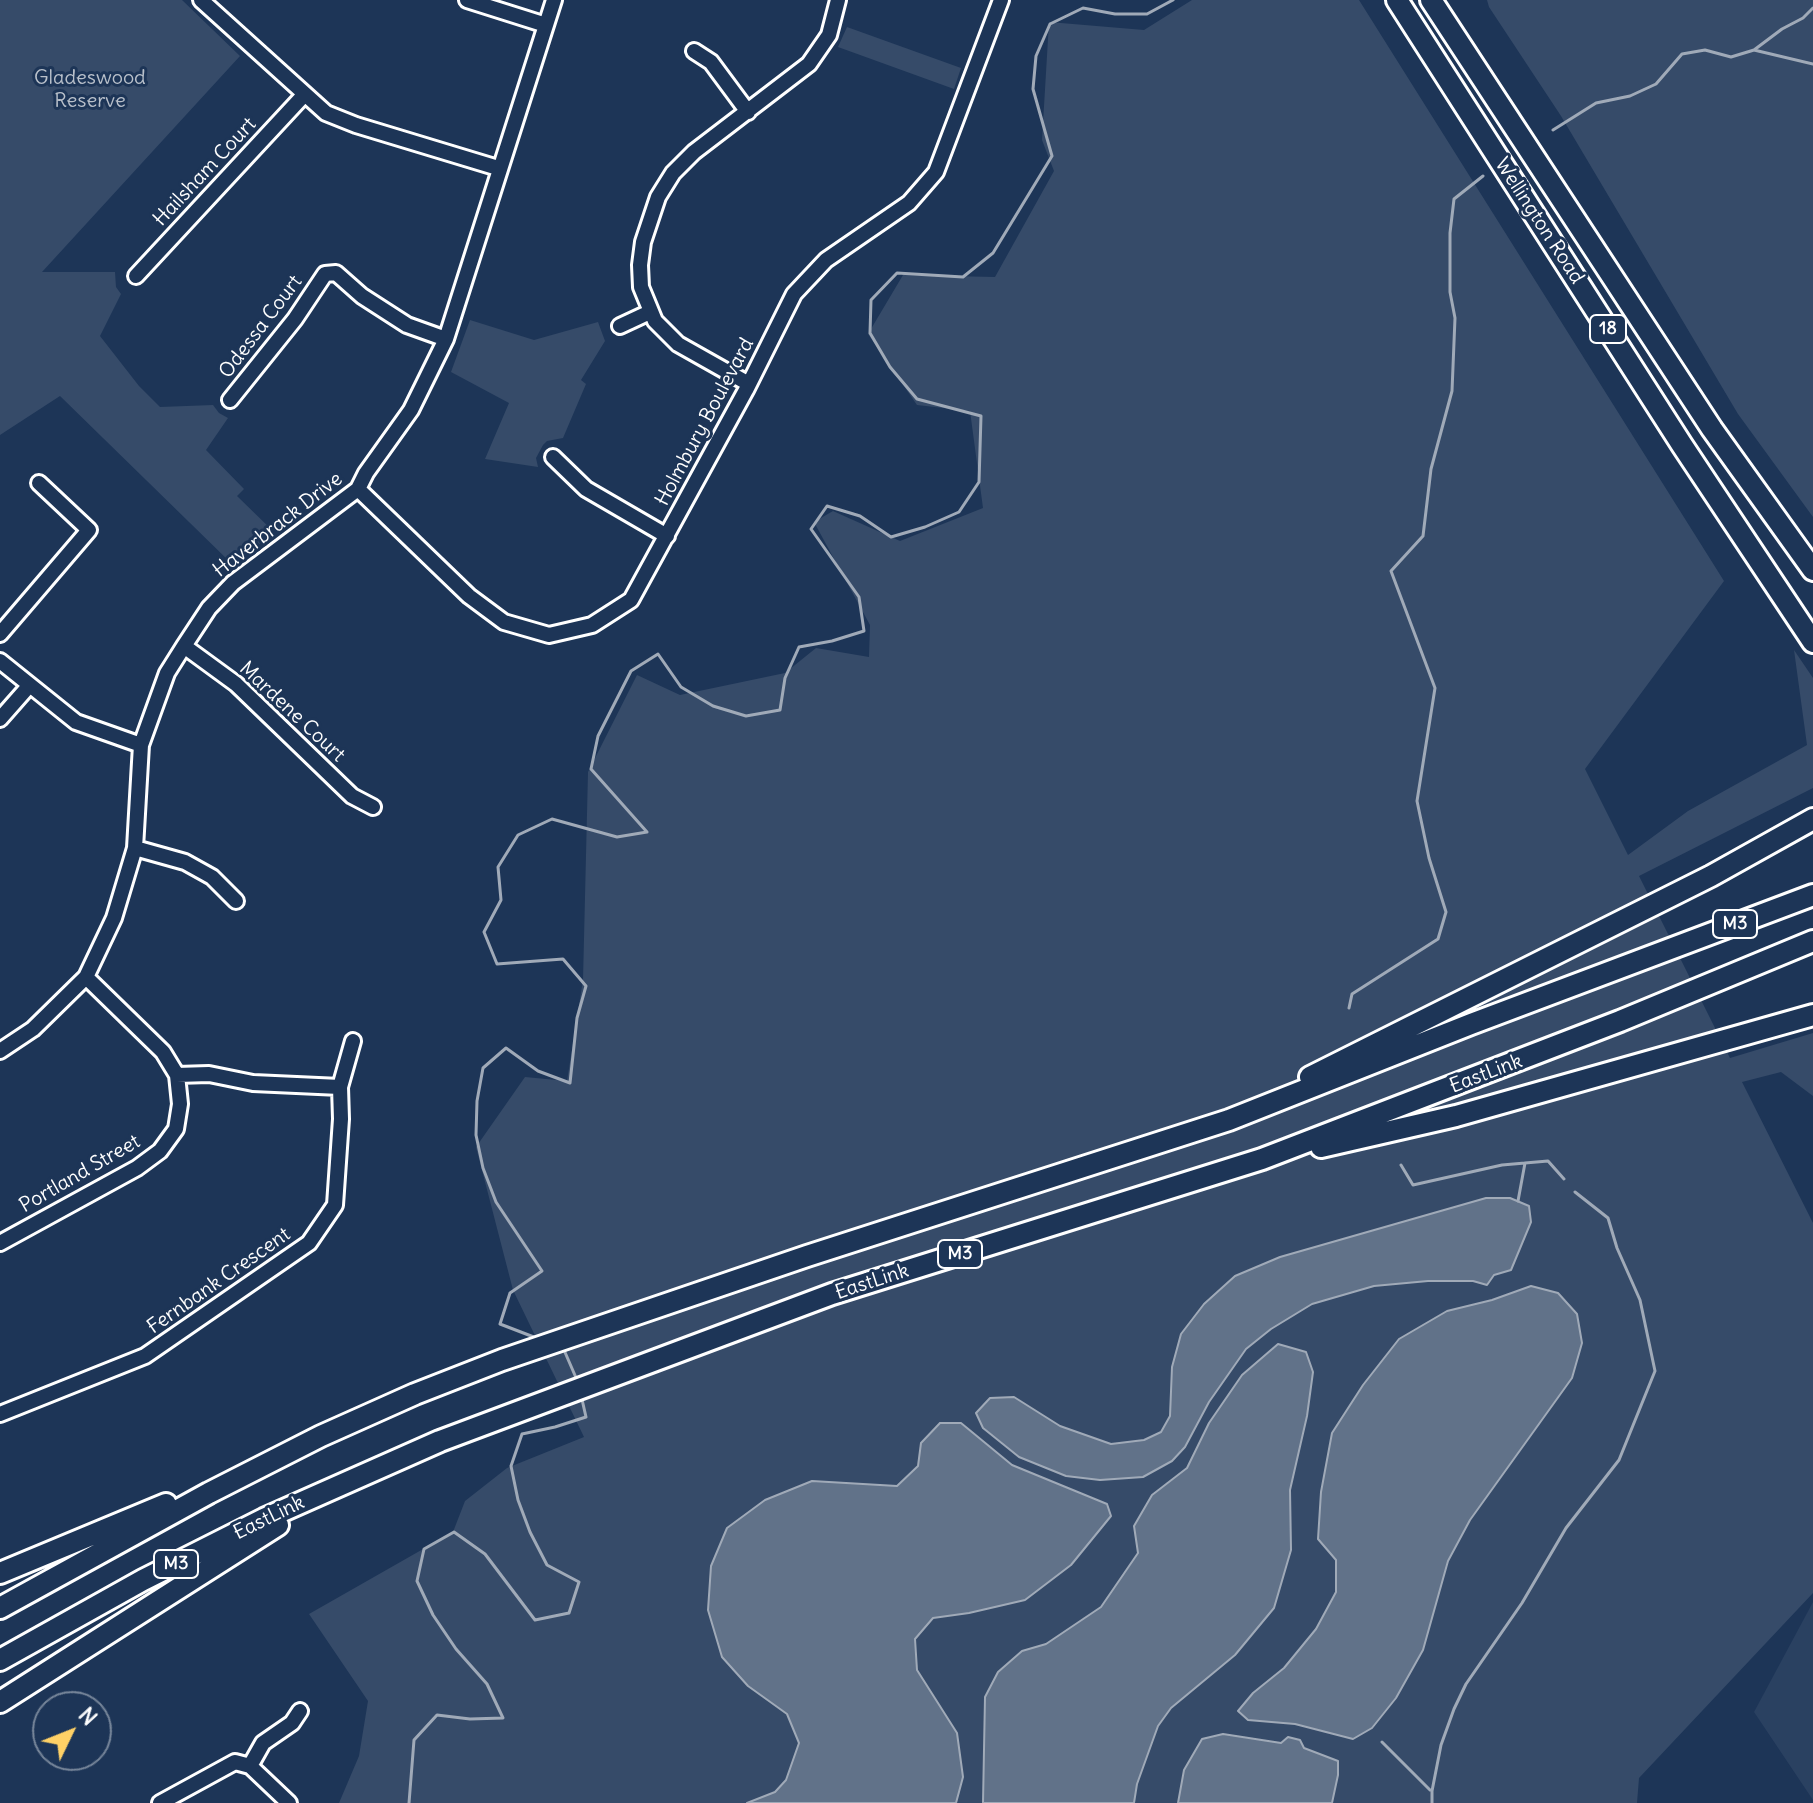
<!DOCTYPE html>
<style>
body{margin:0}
#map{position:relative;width:1813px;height:1803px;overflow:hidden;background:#1d3557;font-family:Delius,sans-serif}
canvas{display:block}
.north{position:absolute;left:32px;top:1691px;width:80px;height:80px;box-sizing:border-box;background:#1d3557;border:2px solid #77869a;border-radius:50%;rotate:47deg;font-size:22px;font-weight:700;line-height:32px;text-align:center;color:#fff}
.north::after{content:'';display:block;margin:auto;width:28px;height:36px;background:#ffd166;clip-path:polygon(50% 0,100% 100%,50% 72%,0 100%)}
</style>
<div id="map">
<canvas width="1813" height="1803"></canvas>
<div class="north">N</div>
</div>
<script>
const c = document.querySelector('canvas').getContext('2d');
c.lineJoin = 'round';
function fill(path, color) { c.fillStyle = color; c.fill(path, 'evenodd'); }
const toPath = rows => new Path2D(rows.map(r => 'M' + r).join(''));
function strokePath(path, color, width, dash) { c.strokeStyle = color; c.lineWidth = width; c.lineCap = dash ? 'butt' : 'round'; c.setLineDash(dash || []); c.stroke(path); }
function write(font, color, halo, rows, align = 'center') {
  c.font = font + ' Delius,sans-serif'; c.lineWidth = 6; c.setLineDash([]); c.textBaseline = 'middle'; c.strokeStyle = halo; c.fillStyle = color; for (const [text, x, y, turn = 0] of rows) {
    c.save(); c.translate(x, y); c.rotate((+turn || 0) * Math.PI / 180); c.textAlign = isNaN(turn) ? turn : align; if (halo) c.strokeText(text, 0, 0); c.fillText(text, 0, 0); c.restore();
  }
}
fill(toPath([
 [1813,1602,1813,1800,1754,1712]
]), '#2a4161');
fill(toPath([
 [0,0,182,0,240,56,42,272,115,272,116,287,121,294,100,336,139,386,160,407,213,405,219,413,228,418,206,450,244,489,237,496,275,533,232,564,60,396,0,435],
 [1192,0,1359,0,1724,581,1585,769,1628,855,1688,811,1807,745,1794,650,1813,678,1813,788,1639,876,1730,1058,1813,1033,1813,1096,1781,1072,1742,1082,1813,1223,1813,1593,1639,1778,1637,1803,339,1803,359,1756,368,1701,309,1614,453,1532,465,1501,507,1468,584,1437,513,1290,476,1147,525,1077,567,1081,583,980,588,772,637,675,680,695,785,673,816,648,869,657,870,625,814,522,833,511,900,541,983,508,970,411,917,405,868,334,903,275,995,277,1054,171,1042,140,1049,22,1144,30],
 [1487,0,1813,0,1813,517,1738,414,1561,116,1489,7],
 [847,27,961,68,954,89,838,47],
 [470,320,534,340,598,322,605,341,581,380,586,384,563,438,547,441,543,445,536,458,538,467,485,459,509,403,451,372]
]), '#364b69');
const water = toPath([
 [1486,1198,1510,1198,1529,1206,1531,1222,1511,1270,1494,1275,1487,1285,1473,1281,1428,1281,1374,1286,1312,1304,1271,1329,1246,1349,1209,1402,1185,1447,1172,1461,1143,1477,1100,1480,1066,1476,1019,1457,983,1428,976,1413,990,1398,1014,1397,1060,1426,1111,1444,1144,1440,1161,1432,1170,1416,1172,1367,1181,1334,1204,1304,1235,1276,1280,1257,1486,1198],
 [1531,1286,1558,1293,1577,1314,1582,1343,1572,1378,1470,1520,1448,1561,1423,1650,1396,1698,1372,1728,1353,1739,1295,1724,1248,1720,1238,1711,1253,1693,1284,1668,1316,1629,1336,1592,1336,1560,1318,1539,1321,1492,1332,1433,1363,1385,1399,1339,1447,1311,1492,1300,1531,1286],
 [1278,1344,1306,1352,1313,1372,1307,1416,1290,1490,1291,1550,1274,1608,1235,1655,1171,1708,1158,1726,1137,1784,1134,1803,983,1803,985,1697,998,1672,1022,1651,1046,1644,1101,1607,1138,1553,1134,1526,1152,1495,1187,1468,1209,1423,1242,1375,1278,1344],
 [940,1423,961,1423,1012,1465,1107,1504,1111,1516,1071,1565,1025,1600,969,1613,933,1618,915,1639,917,1670,957,1733,963,1777,956,1803,747,1803,775,1792,786,1780,799,1743,787,1714,748,1686,722,1657,708,1610,711,1566,727,1528,765,1500,812,1481,897,1486,918,1466,921,1443,940,1423],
 [1223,1734,1281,1743,1288,1737,1300,1740,1304,1748,1338,1761,1338,1775,1332,1803,1178,1803,1184,1770,1202,1739,1223,1734]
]);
fill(water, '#617289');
strokePath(water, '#a0aab8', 2);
strokePath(toPath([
 [1754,50,1813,64],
 [1553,130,1596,103,1630,96,1656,84,1682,54,1705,50,1731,57,1754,50,1782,29,1803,18,1813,8],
 [1349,1008,1352,994,1438,939,1446,912,1429,858,1417,801,1435,688,1391,571,1423,536,1431,469,1452,391,1455,318,1450,292,1450,233,1454,199,1483,176],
 [1401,1165,1413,1185,1502,1165,1548,1161,1564,1179],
 [1518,1201,1525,1163],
 [539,1339,500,1324,510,1293,542,1271,496,1202,483,1168,476,1135,477,1101,483,1068,506,1048,538,1071,570,1083,577,1018,586,986,563,959,497,964,484,932,501,900,498,867,518,835,552,819,617,837,647,832,591,769,598,736,631,671,658,654,681,687,713,706,746,716,780,710,785,678,799,647,832,641,864,631,859,597,811,529,827,506,860,516,891,537,925,527,959,512,979,482,981,416,917,399,890,367,870,333,871,300,897,273,963,277,993,253,1052,156,1033,89,1036,56,1050,24,1083,8,1115,14,1147,14,1173,0],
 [561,1348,564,1350,577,1380],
 [1382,1742,1430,1790],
 [409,1803,414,1740,437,1715,470,1719,503,1718,487,1684,456,1649,433,1615,417,1581,424,1549,454,1532,485,1554,535,1620,569,1613,579,1582,547,1565,530,1532,518,1500,511,1466,522,1434,555,1427,586,1417,581,1395],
 [1432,1803,1432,1791,1441,1745,1454,1709,1466,1684,1522,1603,1566,1528,1619,1460,1655,1371,1640,1300,1617,1248,1608,1218,1575,1192]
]), '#a0aab8', 3);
const minor = toPath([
 [201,0,326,113,356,125,498,168],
 [467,0,546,25],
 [694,51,711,62,748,112],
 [136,276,304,95],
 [620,326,650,312],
 [749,384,678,344,655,321,641,287,640,265,643,242,658,197,673,173,694,152,809,64,829,35,838,0],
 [230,400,295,319,325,274,336,273,362,296,407,325,446,339],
 [553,457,586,489,667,536],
 [358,489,469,596,504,622,549,635,592,625,631,600,746,390,794,294,826,260,909,203,936,172,1001,0],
 [0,634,89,530,39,483],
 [184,646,236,684,352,796,373,807],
 [0,661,76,722,141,745],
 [0,719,29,686],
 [135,848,185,862,212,877,236,901],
 [0,1051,33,1029,86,977,114,918,135,848,141,745,167,673,184,646,209,608,233,583,358,489,366,473,411,410,446,339,554,0],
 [177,1075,209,1074,253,1083,340,1087],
 [0,1243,137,1168,160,1151,176,1129,180,1104,177,1075,163,1052,86,977],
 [0,1414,145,1356,309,1243,335,1205,341,1119,340,1087,353,1041],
 [250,1766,263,1743,292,1723,300,1711],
 [160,1803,235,1762,250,1766,289,1803]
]);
const highway = toPath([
 [1397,0,1682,445,1813,642],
 [1431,0,1712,429,1813,570],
 [1310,1077,1711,876,1813,819],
 [1321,1147,1456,1116,1813,1015],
 [0,1573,166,1504],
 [0,1608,209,1493,321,1436,415,1394,502,1360,807,1256,1229,1120,1471,1024,1813,895],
 [0,1660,143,1580,264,1519,440,1441,832,1294,1262,1159,1620,1021,1813,941],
 [0,1702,278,1525]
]);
strokePath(minor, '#fff', 20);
strokePath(highway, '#fff', 26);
strokePath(minor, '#1d3557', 14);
strokePath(highway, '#1d3557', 20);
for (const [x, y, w] of [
 [1608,329,36],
 [1735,924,44],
 [960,1254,44],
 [176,1564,44]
]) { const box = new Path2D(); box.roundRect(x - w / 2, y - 14, w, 28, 6); c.fillStyle = '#1d3557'; c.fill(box); strokePath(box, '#fff', 2); }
write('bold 18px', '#fff', null, [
 ["18",1608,329],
 ["M3",1735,924],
 ["M3",960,1254],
 ["M3",176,1564]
]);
write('20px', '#b9c0ca', '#1d3557', [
 ["Gladeswood",90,78],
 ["Reserve",90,101]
]);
write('20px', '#fff', '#1d3557', [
 ["Hailsham Court",205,172,-47],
 ["Wellington Road",1539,221,57],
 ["Odessa Court",261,327,-53],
 ["Holmbury Boulevard",705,422,-62],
 ["Haverbrack Drive",278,525,-38],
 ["Mardene Court",292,712,43],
 ["EastLink",1486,1074,-21],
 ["Portland Street",80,1174,-30],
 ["Fernbank Crescent",219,1281,-35],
 ["EastLink",872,1282,-18],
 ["EastLink",269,1518,-26]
]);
</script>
